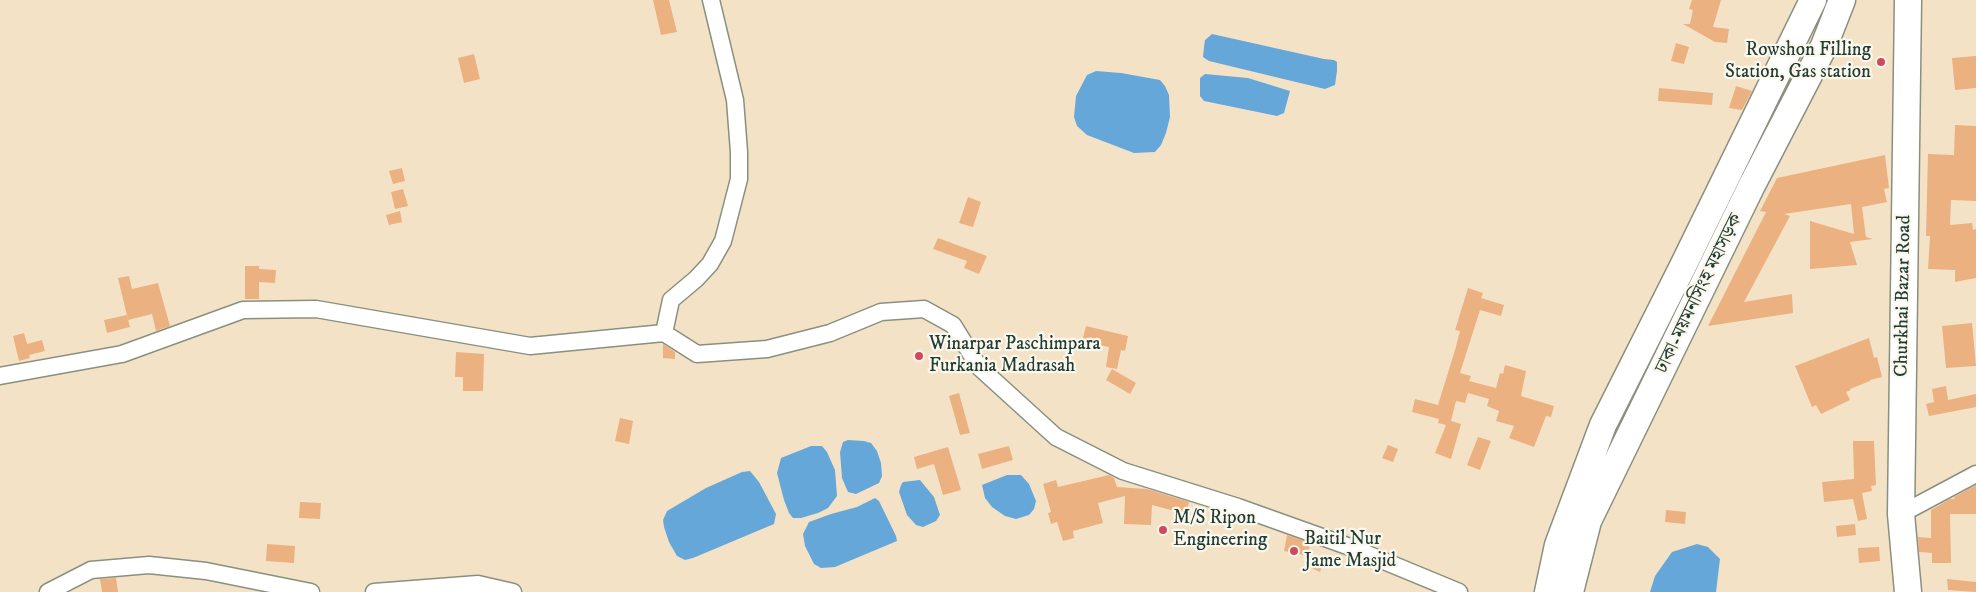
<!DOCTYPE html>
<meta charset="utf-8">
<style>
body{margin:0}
canvas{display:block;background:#f4e2c7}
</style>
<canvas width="1976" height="592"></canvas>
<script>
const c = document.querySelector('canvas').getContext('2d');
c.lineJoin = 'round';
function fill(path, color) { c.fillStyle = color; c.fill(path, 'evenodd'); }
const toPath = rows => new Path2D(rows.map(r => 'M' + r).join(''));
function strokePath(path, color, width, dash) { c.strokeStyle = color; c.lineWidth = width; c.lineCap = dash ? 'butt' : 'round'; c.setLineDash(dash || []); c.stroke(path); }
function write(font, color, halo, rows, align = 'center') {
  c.font = font + ' "IM FELL DW Pica","Noto Serif Bengali",serif'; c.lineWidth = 4.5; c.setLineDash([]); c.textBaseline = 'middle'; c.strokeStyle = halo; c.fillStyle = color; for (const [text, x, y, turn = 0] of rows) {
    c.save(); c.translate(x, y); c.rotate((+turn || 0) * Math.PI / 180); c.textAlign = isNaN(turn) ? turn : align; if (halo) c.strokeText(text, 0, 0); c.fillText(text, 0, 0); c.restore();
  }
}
fill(toPath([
 [1212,34,1324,59,1334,60,1337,62,1337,71,1335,85,1325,89,1209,61,1203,57,1204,47,1205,40],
 [1096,71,1121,73,1160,80,1165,86,1169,95,1170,117,1166,133,1161,145,1155,152,1134,153,1087,135,1077,126,1074,117,1076,96,1087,75],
 [1205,74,1248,78,1290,91,1284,113,1277,116,1204,101,1200,96,1200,78],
 [848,440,864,441,871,443,877,451,881,463,882,476,879,483,856,494,848,492,842,478,840,452,843,442],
 [811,446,822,446,827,452,835,470,837,496,828,508,818,513,801,518,793,518,789,513,784,500,777,473,781,458],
 [750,471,759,482,776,514,774,524,693,558,685,560,677,556,669,542,664,527,663,520,667,511,706,488,742,472],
 [1007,475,1021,475,1029,484,1036,501,1034,509,1029,515,1016,519,1005,516,992,507,985,498,982,485],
 [920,480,934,497,940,515,936,521,923,527,916,525,907,515,899,492,901,485,903,482],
 [875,498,879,501,896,536,897,541,835,567,821,568,814,564,805,546,803,534,809,522,831,514,857,507],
 [1697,544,1708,547,1720,559,1716,592,1650,592,1655,576,1672,552]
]), '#66a7d9');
fill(toPath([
 [653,0,669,0,677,32,661,35],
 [1692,0,1721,0,1713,27,1729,29,1727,43,1715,42,1683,24,1690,24,1693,10,1689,9],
 [1676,43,1689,47,1684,64,1671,61],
 [474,54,480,79,464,83,458,58],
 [1976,56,1976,88,1955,90,1952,58],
 [1736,86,1752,91,1742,110,1729,108],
 [1659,88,1713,93,1712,105,1658,101],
 [1955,125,1976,126,1976,201,1951,200,1950,225,1972,223,1973,230,1976,229,1976,278,1955,282,1955,270,1928,269,1930,236,1926,236,1928,154,1954,155],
 [1885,155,1889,188,1884,189,1887,202,1862,207,1866,237,1873,239,1850,242,1857,265,1810,269,1810,221,1854,234,1851,204,1784,214,1790,216,1744,302,1792,294,1793,313,1708,326,1766,212,1760,211,1777,178],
 [402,168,405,181,393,184,389,171],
 [403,189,408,206,395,209,391,192],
 [968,197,981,202,973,227,959,223],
 [400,211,402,222,389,225,386,215],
 [938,238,987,256,979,274,964,268,967,261,933,249],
 [245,266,259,266,259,269,276,270,275,283,259,282,259,299,245,299],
 [129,276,132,289,158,283,170,326,156,331,152,314,128,320,118,278],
 [1468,288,1483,293,1481,298,1504,305,1501,316,1480,310,1460,373,1471,376,1469,381,1496,388,1500,373,1503,374,1505,365,1526,371,1521,396,1554,406,1551,417,1546,416,1534,447,1509,438,1514,426,1496,421,1499,411,1487,406,1489,399,1468,393,1465,403,1456,401,1451,421,1461,424,1451,459,1435,453,1446,425,1438,423,1439,419,1412,412,1415,399,1438,405,1455,350,1460,331,1455,330],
 [127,315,130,327,107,333,104,320],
 [1972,323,1976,366,1946,368,1942,326],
 [1086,326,1128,336,1125,351,1121,350,1117,369,1106,367,1109,347,1082,342],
 [24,333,27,344,42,340,45,351,29,355,30,358,19,361,13,336],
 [1869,338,1874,358,1877,357,1882,377,1870,380,1870,381,1850,389,1851,390,1846,392,1850,400,1821,414,1816,405,1812,407,1795,366],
 [663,344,675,352,675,359,663,358],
 [456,352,484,354,483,391,463,391,463,377,455,377],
 [1112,369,1136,383,1130,394,1106,380],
 [1946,386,1948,400,1976,394,1976,407,1929,416,1926,404,1934,402,1932,389],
 [959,393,970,433,960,435,949,396],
 [620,418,633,421,629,444,615,441],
 [1478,437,1491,441,1480,470,1467,465],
 [1853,441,1874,441,1876,485,1871,486,1872,491,1862,493,1867,519,1858,521,1853,499,1824,502,1822,482,1854,479],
 [1388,445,1398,449,1393,462,1382,458],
 [1009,446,1013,460,982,469,978,454],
 [948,447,961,490,943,495,934,464,917,469,914,457],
 [1109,475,1114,478,1117,487,1147,489,1189,502,1186,514,1152,505,1151,525,1124,524,1125,496,1098,503,1103,523,1073,531,1074,538,1063,541,1057,522,1051,524,1048,513,1051,512,1043,484,1056,480,1058,487],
 [1976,485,1976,514,1950,514,1951,563,1932,563,1932,553,1919,552,1918,537,1931,538,1931,510,1950,499,1955,499,1954,497],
 [300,502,321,503,320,519,299,518],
 [1666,510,1686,512,1685,524,1665,522],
 [1855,524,1856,535,1837,537,1836,526],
 [1287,535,1310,543,1308,556,1284,551],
 [267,544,295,546,294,563,266,561],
 [1879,547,1880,561,1859,563,1858,548],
 [1313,556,1324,560,1320,572,1309,567],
 [116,578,118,592,102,592,100,579],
 [1947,579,1976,582,1976,592,1948,590]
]), '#ecb180');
const minor = toPath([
 [711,0,735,100,739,152,739,179,723,241,710,264,696,279,671,300,664,333,697,354,767,349,830,333,881,312,924,309,953,325,979,367,1056,437,1123,471,1238,507,1350,547,1459,592],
 [0,376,122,354,243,310,316,309,530,346,664,333],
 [1901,514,1976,474],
 [48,592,91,570,149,565,206,571,311,592],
 [374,592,478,584,513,592]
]);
const trunk = toPath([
 [1908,0,1901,514,1908,592],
 [1548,592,1558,545,1603,425,1683,266,1813,0],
 [1570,592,1588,521,1752,185,1824,46,1842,0]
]);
strokePath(minor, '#8a907e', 19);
strokePath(trunk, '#8a907e', 29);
strokePath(minor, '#fff', 16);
strokePath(trunk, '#fff', 26);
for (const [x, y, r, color] of [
 [1881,62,5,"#d1495b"],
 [919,356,5,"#d1495b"],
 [1163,530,5,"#d1495b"],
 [1294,551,5,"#d1495b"]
]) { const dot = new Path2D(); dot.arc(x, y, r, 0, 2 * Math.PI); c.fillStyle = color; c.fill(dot); strokePath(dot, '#fbf7ec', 2); }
write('19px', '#1f3d34', '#fbf7ec', [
 ["Rowshon Filling",1871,51,"right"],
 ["Station, Gas station",1871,73,"right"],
 ["Winarpar Paschimpara",929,345],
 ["Furkania Madrasah",929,367],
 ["M/S Ripon",1173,519],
 ["Engineering",1173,541],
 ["Baitil Nur",1304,540],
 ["Jame Masjid",1304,562]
], 'left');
write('19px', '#1f3d34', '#fbf7ec', [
 ["ঢাকা-ময়মনসিংহ মহাসড়ক",1700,294,-64],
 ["Churkhai Bazar Road",1904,296,-89]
]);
</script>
